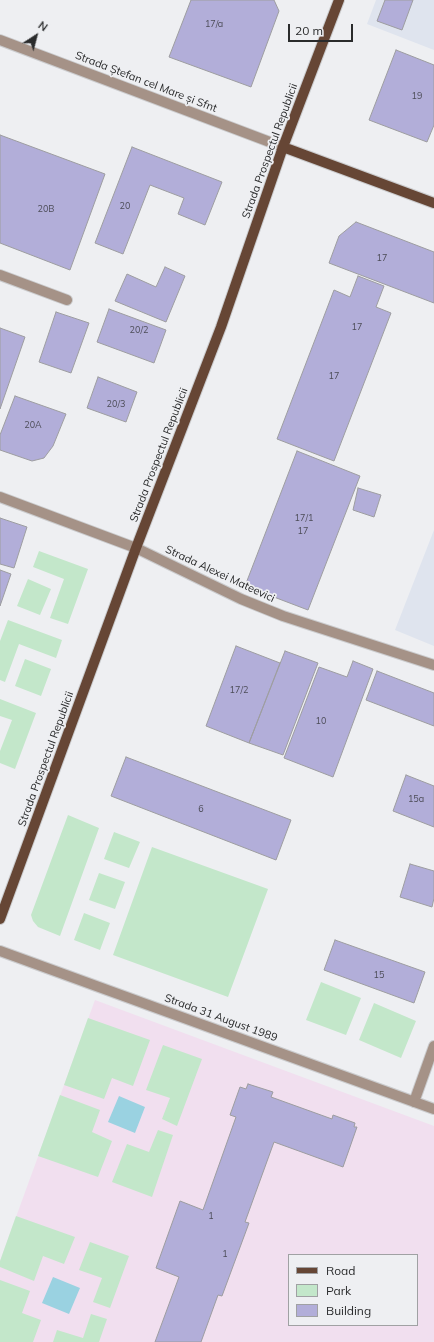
<!DOCTYPE html>
<meta charset="utf-8">
<style>
body{margin:0}
#map{position:relative;width:434px;height:1342px;overflow:hidden;background:#eeeff2;font-family:Mulish,sans-serif}
canvas{display:block}
.legend{position:absolute;left:288px;top:1254px;width:130px;height:72px;box-sizing:border-box;background:#eeeff2;border:1px solid #a0a1a3;margin:0;padding:5px 7px;list-style:none;font-size:12px;color:#2a2b2c}
.legend li{display:flex;align-items:center;gap:8px;height:20px}
.legend b{width:20px;border:1px solid #a0a1a3}
.north{position:absolute;left:16px;top:16px;width:40px;height:40px;-webkit-text-stroke:3px #eeeff2;paint-order:stroke;rotate:36deg;font-size:11px;font-weight:700;line-height:16px;text-align:center;color:#2a2b2c}
.north::after{content:'';display:block;margin:auto;width:14px;height:18px;background:#2a2b2c;clip-path:polygon(50% 0,100% 100%,50% 72%,0 100%)}
.scale{position:absolute;left:288px;top:24px;width:65px;height:18px;box-sizing:border-box;border:2px solid #2a2b2c;border-top:0;padding-left:5px;font-size:12px;line-height:14px;white-space:nowrap;color:#2a2b2c;-webkit-text-stroke:3px #eeeff2;paint-order:stroke}
</style>
<div id="map">
<canvas width="434" height="1342"></canvas>
<ul class="legend">
<li><b style="height:5px;background:#664635"></b>Road</li>
<li><b style="height:11px;background:#c3e7ca"></b>Park</li>
<li><b style="height:11px;background:#b2aed9"></b>Building</li>
</ul>
<div class="north">N</div>
<div class="scale">20 m</div>
</div>
<script>
const c = document.querySelector('canvas').getContext('2d');
c.lineJoin = 'round';
function fill(path, color) { c.fillStyle = color; c.fill(path, 'evenodd'); }
const toPath = rows => new Path2D(rows.map(r => 'M' + r).join(''));
function strokePath(path, color, width, dash) { c.strokeStyle = color; c.lineWidth = width; c.lineCap = dash ? 'butt' : 'round'; c.setLineDash(dash || []); c.stroke(path); }
function write(font, color, halo, rows, align = 'center') {
  c.font = font + ' Mulish,sans-serif'; c.lineWidth = 3.5; c.setLineDash([]); c.textBaseline = 'middle'; c.strokeStyle = halo; c.fillStyle = color; for (const [text, x, y, turn = 0] of rows) {
    c.save(); c.translate(x, y); c.rotate((+turn || 0) * Math.PI / 180); c.textAlign = isNaN(turn) ? turn : align; if (halo) c.strokeText(text, 0, 0); c.fillText(text, 0, 0); c.restore();
  }
}
fill(toPath([
 [376,0,434,0,434,50,367,24],
 [434,530,434,646,395,630]
]), '#dfe4ee');
fill(toPath([
 [95,1000,434,1126,434,1342,0,1342,0,1261],
 [289,1255,417,1255,417,1325,289,1325]
]), '#f1dfef');
fill(toPath([
 [39,551,88,569,68,624,50,618,64,579,33,567],
 [28,579,51,589,40,615,17,606],
 [8,620,62,640,56,658,19,644,5,682,0,680,0,641],
 [25,659,51,669,41,696,15,686],
 [0,699,36,713,15,769,0,763,0,751,12,720,0,716],
 [68,815,99,828,60,936,38,927,33,921,31,915],
 [114,832,140,842,129,868,104,859],
 [152,847,268,889,228,997,113,955],
 [99,873,125,882,115,909,89,900],
 [84,913,110,923,100,950,74,940],
 [321,982,361,998,346,1035,306,1020],
 [374,1003,416,1021,401,1058,359,1040],
 [88,1018,150,1040,133,1086,112,1078,104,1099,64,1085],
 [163,1045,202,1059,177,1126,162,1119,170,1098,146,1090],
 [60,1095,100,1110,92,1132,112,1141,98,1177,38,1156],
 [158,1130,173,1135,152,1197,112,1182,127,1144,149,1152],
 [16,1216,75,1237,64,1264,43,1256,34,1281,0,1267,0,1261],
 [90,1242,129,1256,110,1308,93,1302,102,1278,79,1270],
 [0,1280,30,1291,22,1313,41,1320,33,1342,0,1342],
 [91,1314,107,1319,99,1342,53,1342,57,1330,83,1338]
]), '#c3e7ca');
fill(toPath([
 [119,1096,145,1107,135,1133,108,1122],
 [53,1277,80,1288,69,1314,42,1303]
]), '#9ad2e1');
const building = toPath([
 [191,0,274,0,279,11,251,87,169,57,191,0],
 [385,0,413,0,402,30,377,21,385,0],
 [396,50,434,65,434,125,427,142,369,120,396,50],
 [0,135,105,174,70,270,0,243,0,135],
 [132,147,222,182,205,225,178,214,184,198,150,185,123,254,95,243,132,147],
 [356,222,434,252,434,303,329,263,339,236,356,222],
 [165,267,185,276,166,322,115,301,127,274,156,287,165,267],
 [358,276,384,286,376,307,391,313,334,461,277,439,334,290,350,297,358,276],
 [109,309,166,330,154,363,97,342,109,309],
 [56,312,89,323,71,373,39,362,56,312],
 [0,328,25,337,0,409,0,328],
 [98,377,137,392,126,422,87,408,98,377],
 [15,396,66,414,53,446,44,458,32,461,0,450,0,435,15,396],
 [297,451,360,476,308,610,245,586,297,451],
 [358,488,381,495,374,517,353,510,358,488],
 [0,518,27,527,14,568,0,564,0,518],
 [0,570,11,574,0,606,0,570],
 [236,646,280,663,249,743,206,726,236,646],
 [285,651,318,663,283,755,249,743,285,651],
 [353,661,373,669,333,777,284,758,319,667,347,677,353,661],
 [377,671,434,693,434,726,366,700,377,671],
 [126,757,291,820,276,860,111,796,126,757],
 [406,775,434,786,434,827,393,811,406,775],
 [410,864,434,871,434,898,432,907,400,897,410,864],
 [335,940,425,972,414,1003,324,970,335,940],
 [248,1084,273,1092,271,1097,332,1119,333,1115,355,1123,354,1127,357,1127,343,1167,274,1142,245,1222,249,1223,222,1296,218,1295,201,1342,155,1342,179,1277,156,1268,180,1201,203,1210,236,1117,230,1115,240,1087,246,1089,248,1084]
]);
fill(building, '#b2aed9');
strokePath(building, '#9d9da0', 1);
const minor = toPath([
 [0,40,283,147],
 [0,275,67,300],
 [0,497,136,548,241,599,283,616,434,665],
 [0,951,434,1109],
 [414,1102,434,1046]
]);
const major = toPath([
 [283,147,434,203],
 [0,919,136,548,221,327,283,147,339,0]
]);
strokePath(minor, '#cbccce', 12);
strokePath(major, '#cbccce', 12);
strokePath(minor, '#a59287', 10);
strokePath(major, '#664635', 10);
write('9px', '#4c4c57', null, [
 ["17/a",214,24],
 ["19",417,96],
 ["20",125,206],
 ["20B",46,209],
 ["17",382,258],
 ["17",357,327],
 ["20/2",139,330],
 ["17",334,376],
 ["20/3",116,404],
 ["20A",33,425],
 ["17/1",304,518],
 ["17",303,531],
 ["17/2",239,690],
 ["10",321,721],
 ["15a",416,799],
 ["6",201,809],
 ["15",379,975],
 ["1",211,1216],
 ["1",225,1254]
]);
write('11px', '#2a2b2c', '#eeeff2', [
 ["Strada Ștefan cel Mare și Sfnt",146,82,21],
 ["Strada Prospectul Republicii",270,151,-70],
 ["Strada Prospectul Republicii",159,455,-69],
 ["Strada Alexei Mateevici",220,574,25],
 ["Strada Prospectul Republicii",46,759,-70],
 ["Strada 31 August 1989",221,1018,20]
]);
</script>
